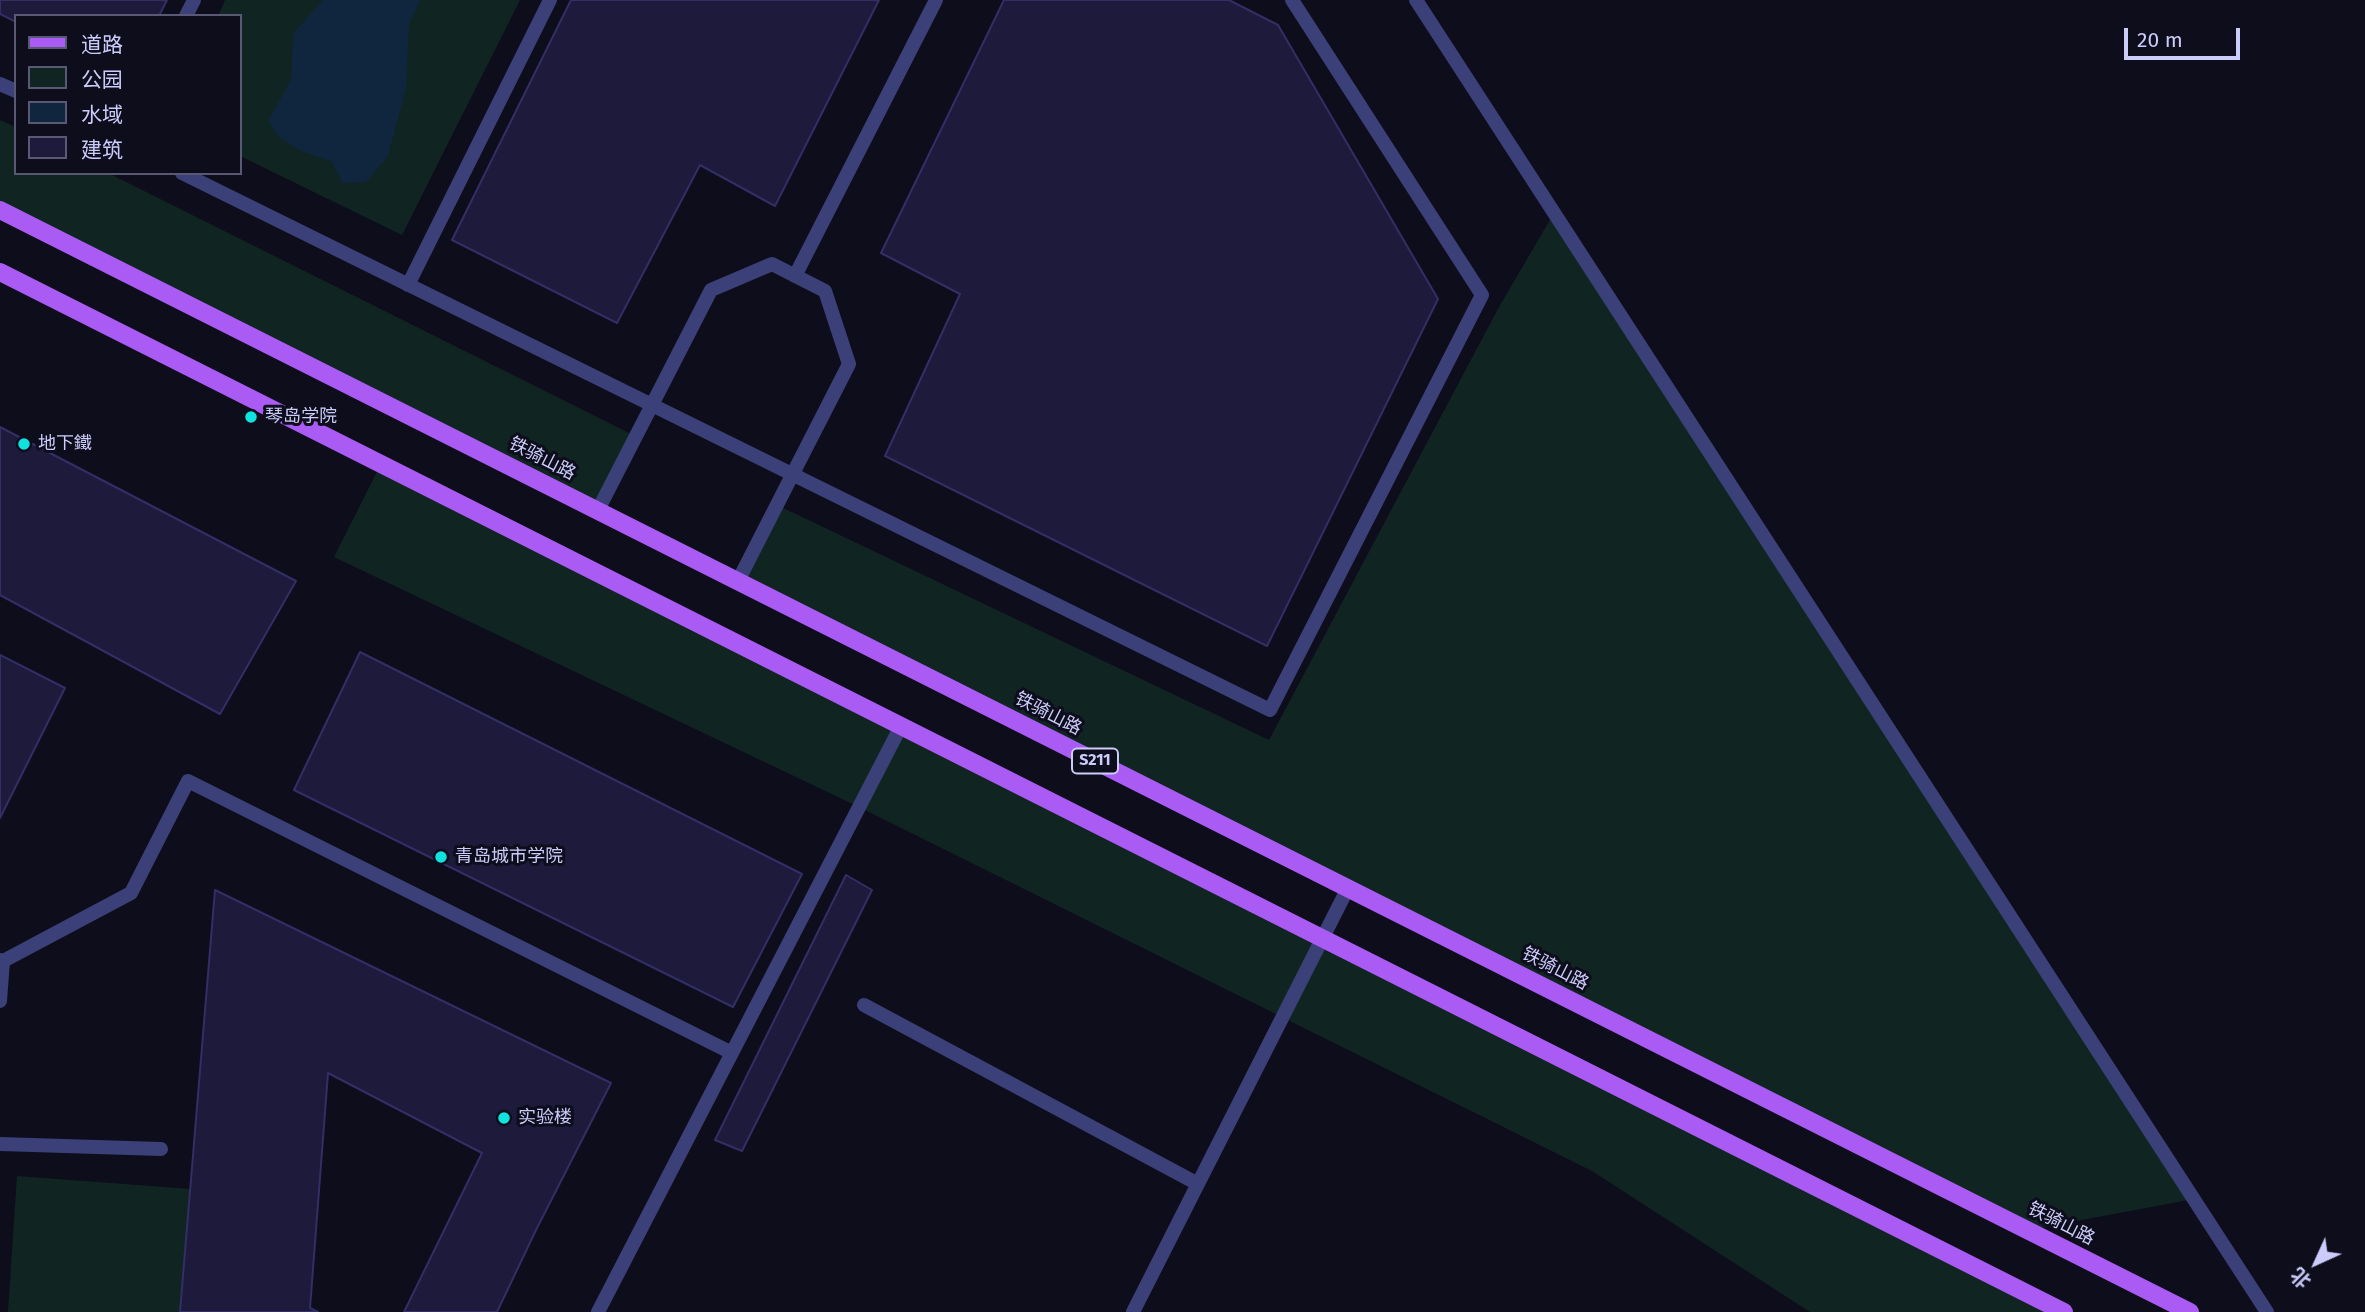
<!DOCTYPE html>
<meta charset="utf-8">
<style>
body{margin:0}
#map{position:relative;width:2365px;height:1312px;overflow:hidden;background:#0e0d1c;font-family:"Fira Sans","Noto Sans SC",sans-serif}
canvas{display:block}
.legend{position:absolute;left:14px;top:14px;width:228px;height:161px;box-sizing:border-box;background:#0e0d1c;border:2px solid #5a5975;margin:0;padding:9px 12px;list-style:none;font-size:21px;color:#ccccfb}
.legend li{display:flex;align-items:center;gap:14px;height:35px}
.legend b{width:35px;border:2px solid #5a5975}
.north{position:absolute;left:2281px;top:1228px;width:70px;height:70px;-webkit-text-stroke:5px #0e0d1c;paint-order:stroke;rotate:225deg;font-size:19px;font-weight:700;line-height:28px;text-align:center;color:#ccccfb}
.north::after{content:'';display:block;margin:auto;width:24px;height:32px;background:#ccccfb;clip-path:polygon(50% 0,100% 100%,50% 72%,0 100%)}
.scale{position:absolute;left:2124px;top:28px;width:116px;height:32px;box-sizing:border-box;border:4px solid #ccccfb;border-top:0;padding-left:9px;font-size:21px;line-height:24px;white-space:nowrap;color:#ccccfb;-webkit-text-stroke:5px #0e0d1c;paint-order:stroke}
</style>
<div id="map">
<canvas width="2365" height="1312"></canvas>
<ul class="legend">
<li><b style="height:9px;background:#a95bf3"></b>道路</li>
<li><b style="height:19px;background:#102522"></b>公园</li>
<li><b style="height:19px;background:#0f263e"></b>水域</li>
<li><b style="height:19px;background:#1d1a3c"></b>建筑</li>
</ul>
<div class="north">北</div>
<div class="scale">20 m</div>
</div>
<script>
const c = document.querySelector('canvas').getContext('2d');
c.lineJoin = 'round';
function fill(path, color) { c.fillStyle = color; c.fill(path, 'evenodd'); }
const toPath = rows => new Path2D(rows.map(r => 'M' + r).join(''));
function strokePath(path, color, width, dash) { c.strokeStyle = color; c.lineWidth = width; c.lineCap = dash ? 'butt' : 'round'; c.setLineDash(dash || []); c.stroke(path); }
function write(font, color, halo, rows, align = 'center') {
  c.font = font + ' "Fira Sans","Noto Sans SC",sans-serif'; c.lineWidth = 6; c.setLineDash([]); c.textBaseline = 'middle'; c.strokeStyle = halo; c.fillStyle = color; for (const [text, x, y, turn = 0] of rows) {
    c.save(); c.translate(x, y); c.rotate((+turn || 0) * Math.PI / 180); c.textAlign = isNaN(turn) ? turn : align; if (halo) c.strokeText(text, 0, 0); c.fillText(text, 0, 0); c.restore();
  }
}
fill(toPath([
 [225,0,520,0,402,235,240,156,240,16,218,16],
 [0,120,16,127,16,173,108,173,635,436,598,510,0,210],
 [1554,213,2194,1199,2028,1230,738,581,777,505,1269,740,1499,307],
 [381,464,2064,1312,1810,1312,1592,1171,859,807,334,557],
 [17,1176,190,1189,180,1312,8,1312]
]), '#102522');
fill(toPath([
 [323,0,420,0,409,25,406,88,388,156,366,182,343,183,331,161,303,152,279,137,268,121,291,80,293,34]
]), '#0f263e');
const building = toPath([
 [0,0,167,0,159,16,16,16,16,22,0,14,0,0],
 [571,0,879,0,775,206,700,165,617,323,452,240,571,0],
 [1004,0,1229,0,1278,25,1438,299,1267,646,885,456,960,294,881,253,1004,0],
 [0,427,296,581,220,714,0,595,0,427],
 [360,652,802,874,733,1007,294,790,360,652],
 [0,655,65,688,0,818,0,655],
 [846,875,872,890,742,1151,715,1140,846,875],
 [215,890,611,1083,536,1230,497,1312,404,1312,482,1153,328,1073,310,1308,318,1312,180,1312,215,890]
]);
fill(building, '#1d1a3c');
strokePath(building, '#332e66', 2);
strokePath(toPath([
 [3,961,131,893,188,781,732,1053],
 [864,1005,1198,1184],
 [0,1144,161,1149],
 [598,1312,901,726],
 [1133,1312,1348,888]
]), '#3b4078', 14);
strokePath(toPath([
 [1416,0,2267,1312],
 [186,16,194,0],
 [0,84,16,91],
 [182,173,1270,710,1482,295,1292,0],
 [795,276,936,0],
 [408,285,550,0],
 [598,510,711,290,772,264,825,291,849,364,738,581],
 [0,960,3,961,0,1001]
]), '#3b4078', 14);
strokePath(toPath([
 [0,210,2190,1312],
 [0,272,2064,1312]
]), '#a95bf3', 18);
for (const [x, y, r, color] of [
 [251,417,7,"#11e2df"],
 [24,444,7,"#11e2df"],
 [441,857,7,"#11e2df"],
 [504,1118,7,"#11e2df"]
]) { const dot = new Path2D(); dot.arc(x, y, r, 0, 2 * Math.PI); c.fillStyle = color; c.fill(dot); strokePath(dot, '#0e0d1c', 2.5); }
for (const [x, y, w] of [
 [1095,761,46]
]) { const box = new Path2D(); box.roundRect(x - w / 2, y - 12.5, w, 25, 5); c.fillStyle = '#0e0d1c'; c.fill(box); strokePath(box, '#ccccfb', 2); }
write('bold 16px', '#ccccfb', null, [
 ["S211",1095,761]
]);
write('18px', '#ccccfb', '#0e0d1c', [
 ["琴岛学院",265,417],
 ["地下鐵",38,444],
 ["青岛城市学院",455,857],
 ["实验楼",518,1118]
], 'left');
write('18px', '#ccccfb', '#0e0d1c', [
 ["铁骑山路",542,459,27],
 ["铁骑山路",1048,714,27],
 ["铁骑山路",1555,969,27],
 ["铁骑山路",2061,1224,27]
]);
</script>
